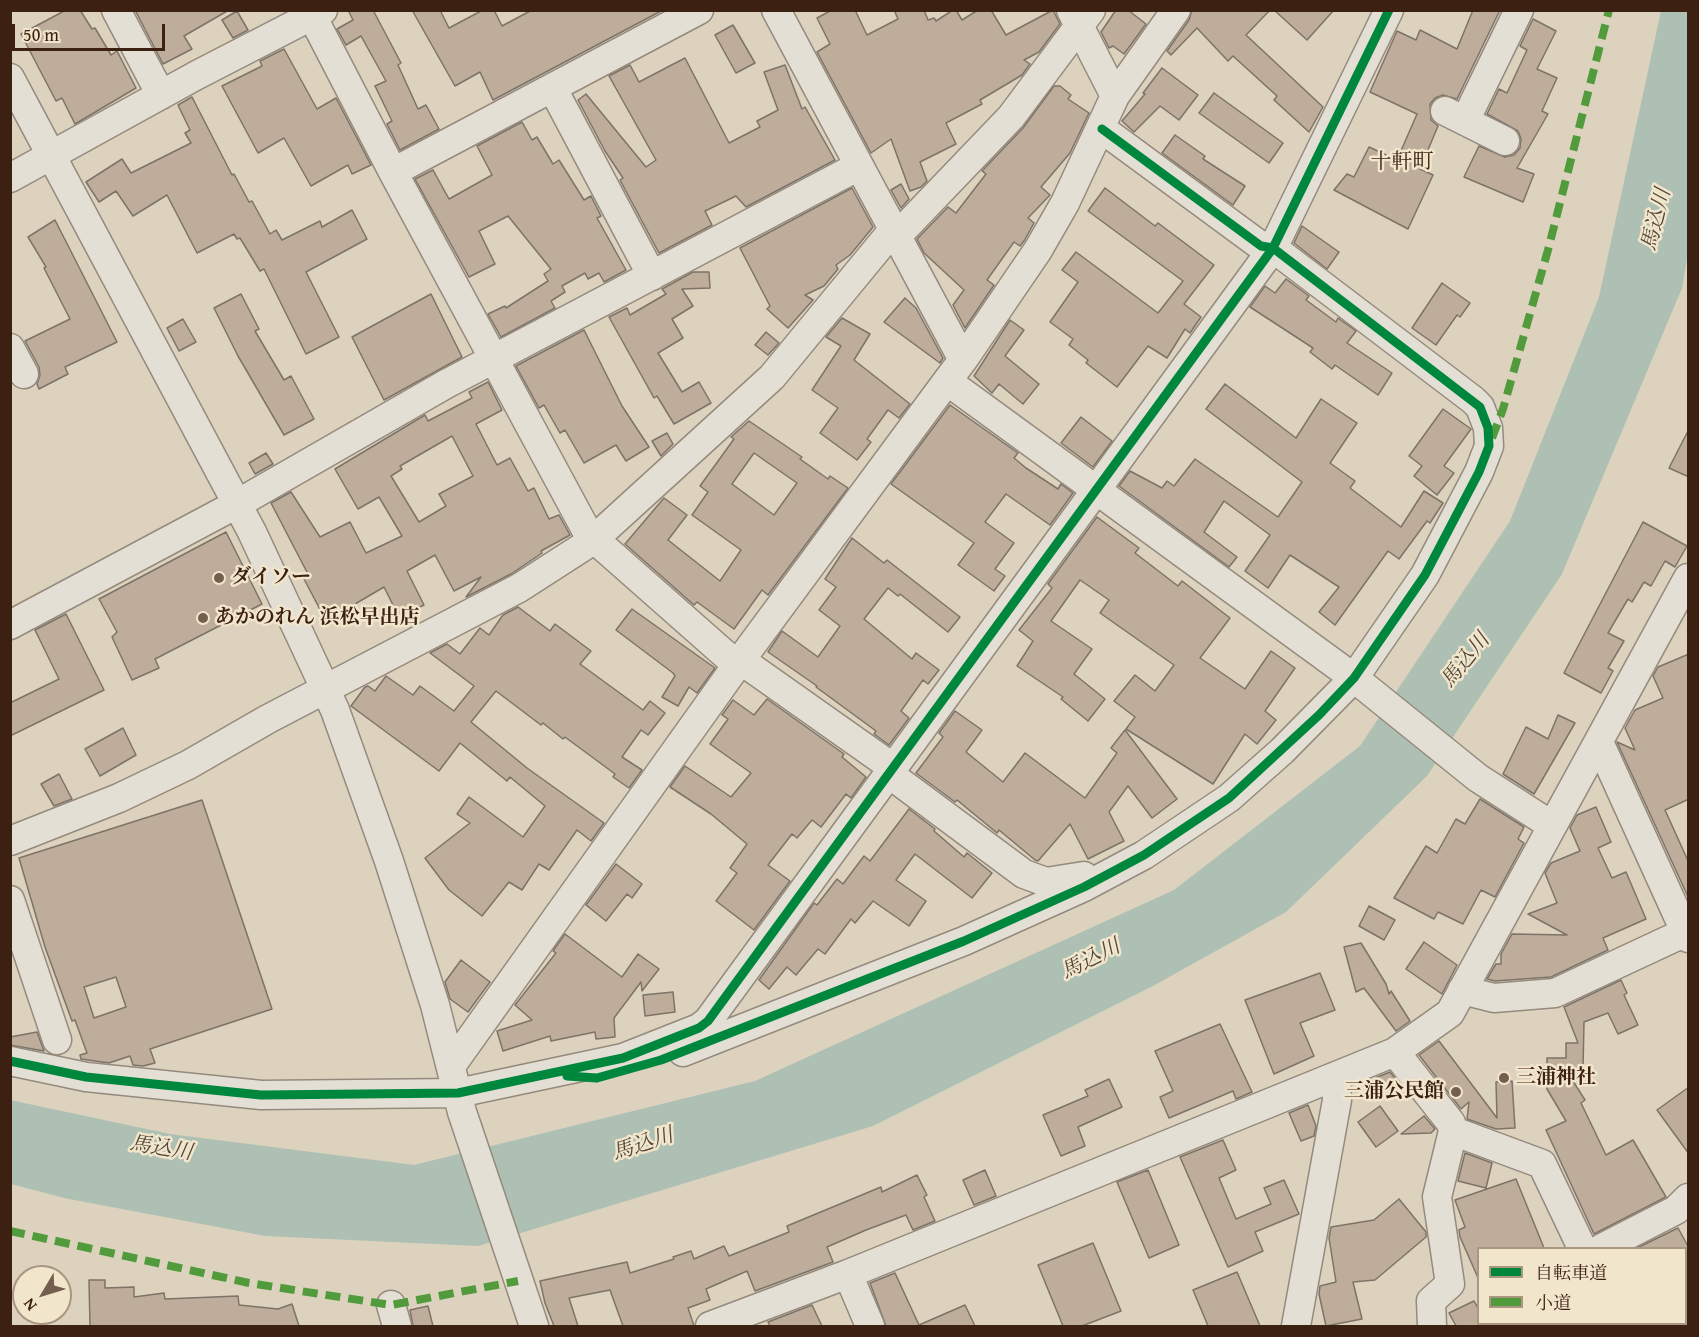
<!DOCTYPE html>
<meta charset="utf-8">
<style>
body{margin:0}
#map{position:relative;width:1699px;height:1337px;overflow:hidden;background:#ddd2bd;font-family:"Gentium Book Plus","Noto Serif JP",serif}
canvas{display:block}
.frame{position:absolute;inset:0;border:12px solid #3c2113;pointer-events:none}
.legend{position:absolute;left:1477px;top:1247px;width:210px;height:78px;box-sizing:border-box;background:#f1e5cc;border:2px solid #a99782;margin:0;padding:8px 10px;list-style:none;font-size:18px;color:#3c2113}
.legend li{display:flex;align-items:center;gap:12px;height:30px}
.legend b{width:30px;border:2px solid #a99782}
.north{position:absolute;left:12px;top:1265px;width:60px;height:60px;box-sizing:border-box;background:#f1e5cc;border:2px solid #a99782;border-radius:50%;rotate:232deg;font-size:16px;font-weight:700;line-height:24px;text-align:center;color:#3c2113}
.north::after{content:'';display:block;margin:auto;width:21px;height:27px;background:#745f4e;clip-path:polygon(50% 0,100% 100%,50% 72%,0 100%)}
.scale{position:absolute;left:12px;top:24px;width:153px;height:27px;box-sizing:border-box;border:3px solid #3c2113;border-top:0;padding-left:8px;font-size:18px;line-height:21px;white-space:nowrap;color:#3c2113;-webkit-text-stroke:4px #f1e5cc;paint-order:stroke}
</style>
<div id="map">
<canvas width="1699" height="1337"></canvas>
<div class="frame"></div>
<ul class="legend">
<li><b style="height:8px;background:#00873e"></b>自転車道</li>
<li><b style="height:8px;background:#529b3d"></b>小道</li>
</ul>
<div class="north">N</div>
<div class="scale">50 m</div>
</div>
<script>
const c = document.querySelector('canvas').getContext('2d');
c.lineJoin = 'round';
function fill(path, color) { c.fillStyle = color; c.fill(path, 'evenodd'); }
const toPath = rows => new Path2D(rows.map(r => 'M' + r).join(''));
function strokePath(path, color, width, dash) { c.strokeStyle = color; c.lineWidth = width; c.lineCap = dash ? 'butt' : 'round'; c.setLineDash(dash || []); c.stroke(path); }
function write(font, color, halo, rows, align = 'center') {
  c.font = font + ' "Gentium Book Plus","Noto Serif JP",serif'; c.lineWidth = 5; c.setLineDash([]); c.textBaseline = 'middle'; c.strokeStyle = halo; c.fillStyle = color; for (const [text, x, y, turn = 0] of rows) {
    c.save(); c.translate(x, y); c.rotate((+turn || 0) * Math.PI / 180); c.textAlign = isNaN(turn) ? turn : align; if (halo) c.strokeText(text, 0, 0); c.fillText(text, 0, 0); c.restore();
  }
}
fill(toPath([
 [1661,11,1688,11,1688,253,1682,288,1562,574,1427,776,1286,912,1151,987,873,1126,478,1246,265,1236,64,1198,11,1184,10,1100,170,1134,414,1165,755,1081,1174,890,1360,746,1510,521,1599,297]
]), '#adc0b3');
const building = toPath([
 [66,10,80,10,92,29,95,28,111,55,117,51,136,88,75,124,62,98,56,101,21,34,66,10],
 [135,10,229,10,184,36,192,49,163,64,135,10],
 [348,10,373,10,401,63,398,65,418,109,426,105,439,129,400,150,387,124,392,121,375,86,386,81,361,36,346,45,337,29,353,20,348,10],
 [412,10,440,10,449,28,483,10,494,10,502,26,532,10,663,10,493,100,480,72,455,86,412,10],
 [832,10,855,10,867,35,898,19,894,10,924,10,928,20,934,18,936,21,953,10,956,10,962,20,978,10,991,10,1006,35,1053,10,1060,24,1039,52,1024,60,1030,64,1022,75,980,100,982,104,946,123,956,144,920,162,927,181,921,187,910,191,891,139,871,153,817,52,830,44,817,18,832,10],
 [1116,10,1128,10,1146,24,1124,54,1113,46,1109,48,1101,32,1116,10],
 [1192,10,1270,10,1246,35,1323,107,1309,132,1274,100,1277,96,1233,56,1228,61,1197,28,1171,55,1167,51,1189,20,1192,10],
 [1274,10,1334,10,1307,40,1274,10],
 [1473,10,1500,10,1457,99,1443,95,1435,98,1430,104,1431,120,1438,126,1420,169,1433,175,1408,229,1334,190,1347,174,1354,177,1369,147,1397,160,1417,114,1370,92,1397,31,1416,40,1420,30,1457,49,1473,10],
 [237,11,248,30,233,38,222,20,237,11],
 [1533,19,1556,31,1537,69,1557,78,1542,111,1548,114,1517,168,1534,174,1523,202,1464,177,1479,146,1505,157,1514,155,1520,148,1521,139,1518,131,1487,114,1499,89,1507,93,1527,50,1520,46,1533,19],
 [733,25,755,63,736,73,715,35,733,25],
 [284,49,317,109,336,98,371,165,352,174,348,165,311,186,284,138,258,153,222,86,262,66,260,61,284,49],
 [685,58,729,143,760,127,757,121,778,110,764,72,785,65,802,109,805,107,835,160,746,207,736,196,705,211,712,225,659,253,620,180,623,178,605,151,578,100,586,94,646,167,656,160,609,76,630,65,639,82,685,58],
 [1162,68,1198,95,1179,120,1160,106,1134,132,1122,121,1145,94,1143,93,1162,68],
 [1054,86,1060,86,1071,95,1068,99,1089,113,1070,153,1041,187,1050,195,1028,218,1034,223,1024,241,1020,246,1014,242,987,280,994,285,965,328,953,305,964,290,924,253,917,239,948,207,956,213,986,174,982,171,1023,128,1054,86],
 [1214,93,1283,143,1269,163,1199,113,1214,93],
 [192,97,232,175,234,174,249,202,252,201,270,234,276,230,282,240,320,221,322,227,352,210,367,239,306,272,339,337,306,354,264,269,260,271,240,238,237,239,234,234,197,253,167,195,133,216,116,191,99,202,86,182,122,159,131,173,191,143,185,133,190,130,178,105,192,97],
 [522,122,532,140,537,137,553,164,559,160,584,200,591,196,601,216,597,218,626,270,604,282,599,273,588,279,585,273,562,286,565,292,551,301,555,308,501,337,488,314,505,306,506,308,548,281,544,274,551,269,508,216,479,231,495,264,469,277,415,179,433,170,449,199,492,175,477,146,522,122],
 [1175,135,1205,156,1203,159,1245,186,1233,205,1162,153,1175,135],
 [901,184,909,199,901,208,891,190,901,184],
 [852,188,873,227,850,255,836,265,838,269,824,286,805,295,813,300,788,328,767,309,770,306,740,248,852,188],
 [1105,188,1155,226,1158,223,1214,265,1184,304,1201,317,1190,333,1185,329,1167,358,1148,346,1117,387,1086,363,1088,360,1069,345,1073,339,1050,322,1078,282,1062,270,1076,252,1158,313,1183,281,1088,211,1105,188],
 [55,220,117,342,65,367,68,374,39,389,37,384,40,375,39,367,25,341,70,319,44,268,46,267,28,237,55,220],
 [1302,226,1339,252,1327,269,1294,243,1302,226],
 [693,272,709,272,710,288,682,289,693,306,672,319,683,338,658,353,682,392,699,382,711,403,674,424,657,396,654,398,609,317,627,308,630,315,666,294,662,289,693,272],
 [1286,279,1309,296,1306,300,1336,322,1338,318,1356,331,1347,343,1392,373,1378,395,1335,365,1332,369,1310,352,1313,348,1250,307,1265,286,1275,293,1286,279],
 [1442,283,1470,303,1460,317,1457,315,1436,345,1412,328,1442,283],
 [241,294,259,329,255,331,284,380,291,376,314,419,284,435,238,356,214,308,241,294],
 [431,294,462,357,384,400,352,337,431,294],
 [905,298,916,308,943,358,940,363,884,322,905,298],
 [842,318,870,334,854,360,910,404,899,418,888,410,867,439,871,442,857,460,820,433,838,408,812,390,841,346,826,337,842,318],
 [183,319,196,342,179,351,167,328,183,319],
 [1010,320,1024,330,1005,356,1039,384,1023,404,999,384,992,393,974,376,1010,320],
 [584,330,622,406,649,447,626,461,616,445,584,463,565,430,560,433,544,405,539,408,516,366,584,330],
 [766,332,779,343,768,355,755,345,766,332],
 [488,382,502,410,476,424,497,465,510,458,528,491,534,488,549,519,559,515,570,535,541,551,542,553,511,574,466,597,481,577,454,591,435,555,407,571,424,605,399,617,384,587,326,621,304,579,309,576,271,503,291,492,320,537,350,522,366,553,402,536,379,497,358,509,335,469,425,415,428,421,472,398,469,392,488,382],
 [452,436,473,476,439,494,446,506,419,522,391,476,402,469,400,466,452,436],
 [1225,384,1296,438,1321,399,1357,423,1330,463,1355,481,1350,488,1401,527,1424,491,1443,503,1430,523,1427,521,1399,559,1388,551,1335,625,1319,612,1339,587,1290,555,1268,588,1245,571,1270,535,1224,501,1204,532,1237,557,1229,567,1119,486,1130,471,1162,488,1167,481,1174,486,1195,459,1278,517,1302,482,1206,409,1225,384],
 [950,405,1018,453,1014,458,1026,468,1058,489,1061,484,1073,493,1050,525,1006,494,985,522,1014,543,995,569,1005,576,994,591,958,565,974,543,891,484,950,405],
 [1443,409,1471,429,1444,466,1454,473,1437,495,1414,476,1422,466,1409,456,1443,409],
 [1081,417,1112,441,1093,467,1061,443,1081,417],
 [749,421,802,457,800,459,828,479,830,476,848,488,768,595,762,590,734,629,697,602,694,605,625,544,664,498,687,515,668,540,720,581,741,550,692,515,708,492,700,486,734,439,731,437,749,421],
 [754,453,797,483,774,515,732,484,754,453],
 [1689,429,1689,477,1669,468,1689,429],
 [667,433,673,444,661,456,652,441,667,433],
 [266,453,273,464,255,474,249,463,266,453],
 [1097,517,1139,548,1135,553,1178,586,1182,581,1230,618,1200,658,1245,689,1271,651,1295,668,1265,711,1276,720,1257,744,1245,734,1213,784,1126,729,1135,717,1114,701,1135,675,1155,691,1174,665,1100,613,1109,600,1080,580,1051,621,1092,649,1074,674,1105,699,1088,721,1061,699,1063,697,1017,666,1033,641,1019,630,1052,588,1048,584,1097,517],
 [1643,522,1687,546,1675,567,1665,561,1651,586,1644,582,1632,602,1628,599,1608,633,1624,641,1608,668,1613,671,1601,693,1564,673,1643,522],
 [226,532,262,604,155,659,159,668,132,680,112,637,117,632,99,599,226,532],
 [852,538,884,563,887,560,960,617,948,632,900,594,898,596,888,588,864,619,912,659,916,653,939,670,928,684,923,680,901,711,909,718,889,745,874,734,876,731,816,687,817,686,768,652,782,631,818,657,840,626,819,610,836,587,825,579,852,538],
 [518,607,550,631,555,624,591,651,580,664,643,710,650,701,665,713,648,735,641,730,622,757,642,770,629,788,613,777,615,774,565,737,563,739,543,723,541,725,496,691,471,722,527,768,604,823,591,841,577,830,549,870,539,864,522,890,509,882,482,916,449,890,425,858,470,823,457,814,469,797,523,837,545,806,510,777,507,781,460,743,439,771,351,706,365,687,368,686,375,691,386,676,413,695,420,686,454,711,474,686,430,653,447,644,460,654,480,628,489,635,503,615,518,607],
 [632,609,715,668,697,693,689,687,678,706,662,697,675,676,673,673,616,630,632,609],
 [66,614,104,690,10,736,10,703,59,679,35,630,66,614],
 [1689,654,1689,799,1665,810,1689,863,1689,899,1617,742,1635,750,1625,728,1635,710,1663,698,1653,676,1658,667,1689,654],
 [767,699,844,754,842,757,866,777,851,798,846,794,821,827,812,820,797,838,792,834,768,865,790,881,754,930,716,901,737,873,730,868,747,844,711,814,670,787,685,766,731,797,751,773,710,744,728,719,722,715,733,700,754,715,767,699],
 [955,711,982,730,966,752,1003,782,1025,753,1085,798,1117,753,1111,748,1125,730,1177,799,1152,818,1128,786,1109,812,1124,841,1088,859,1070,824,1038,861,1035,860,999,830,997,833,957,800,955,802,916,773,943,737,939,733,955,711],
 [1558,715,1575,723,1534,794,1503,774,1526,727,1548,739,1558,715],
 [123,728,136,755,100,776,85,749,123,728],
 [59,774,72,799,54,806,41,784,59,774],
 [1480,799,1524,827,1518,839,1524,843,1495,897,1481,890,1463,924,1438,912,1434,919,1394,898,1426,846,1437,853,1456,819,1465,824,1480,799],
 [202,800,272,1009,150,1049,155,1063,143,1066,133,1065,130,1056,109,1063,81,1059,80,1055,87,1053,75,1020,72,1021,45,947,19,858,202,800],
 [116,977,126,1007,94,1018,84,987,116,977],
 [1596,807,1611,842,1598,848,1612,878,1626,872,1646,919,1603,938,1608,950,1551,977,1495,981,1487,979,1496,964,1501,964,1501,954,1512,934,1567,935,1528,914,1557,903,1545,873,1551,863,1580,851,1570,828,1577,815,1596,807],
 [909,809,935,829,934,831,964,857,967,853,992,873,972,898,915,854,896,880,926,901,909,926,873,901,855,923,851,919,825,954,818,949,796,975,787,967,769,989,759,980,814,903,817,905,837,879,843,884,864,856,870,861,909,809],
 [616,864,642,884,632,898,627,894,606,921,586,905,616,864],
 [1369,906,1395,920,1384,940,1359,926,1369,906],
 [565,934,622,977,638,954,659,969,642,991,641,982,614,1018,615,1037,596,1039,595,1032,551,1041,550,1036,503,1051,497,1031,532,1020,515,1005,556,953,553,951,565,934],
 [1424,942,1457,965,1442,994,1406,969,1424,942],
 [1361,943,1386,984,1389,994,1391,991,1410,1021,1396,1031,1364,988,1356,992,1344,947,1361,943],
 [461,960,490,982,468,1012,450,999,445,982,461,960],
 [1320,973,1335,1010,1300,1023,1314,1056,1274,1074,1245,1000,1320,973],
 [1621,980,1627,993,1624,995,1638,1025,1618,1034,1608,1013,1584,1022,1583,1069,1571,1078,1585,1100,1581,1103,1606,1155,1633,1140,1666,1197,1594,1234,1546,1130,1566,1121,1547,1089,1547,1058,1566,1058,1566,1043,1578,1043,1564,1007,1621,980],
 [673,992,675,1012,645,1016,643,995,673,992],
 [1220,1024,1252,1092,1236,1099,1233,1091,1169,1118,1160,1097,1173,1091,1155,1051,1220,1024],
 [37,1032,44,1051,10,1045,10,1037,37,1032],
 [1439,1041,1497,1118,1496,1082,1512,1081,1515,1128,1496,1129,1467,1119,1469,1102,1461,1109,1419,1055,1439,1041],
 [1390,1072,1399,1083,1379,1089,1375,1078,1390,1072],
 [1109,1079,1122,1107,1078,1127,1085,1146,1061,1156,1043,1115,1088,1096,1085,1090,1109,1079],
 [1689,1087,1689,1154,1657,1110,1689,1087],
 [1308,1105,1316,1126,1314,1136,1301,1141,1289,1113,1308,1105],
 [1380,1106,1398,1131,1376,1147,1358,1122,1380,1106],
 [1424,1116,1435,1129,1431,1133,1401,1134,1424,1116],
 [1223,1140,1236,1170,1219,1178,1236,1219,1271,1204,1264,1188,1284,1180,1299,1214,1255,1232,1263,1251,1228,1267,1180,1157,1223,1140],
 [1465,1153,1492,1163,1486,1188,1458,1181,1465,1153],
 [985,1170,996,1196,974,1205,963,1180,985,1170],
 [1148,1170,1179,1245,1149,1258,1117,1182,1148,1170],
 [917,1175,927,1195,924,1197,935,1221,913,1230,906,1215,866,1230,827,1247,833,1262,755,1291,747,1271,706,1289,710,1300,688,1308,694,1326,623,1326,610,1290,569,1298,578,1326,554,1326,545,1303,540,1281,627,1262,630,1273,674,1259,673,1257,691,1251,694,1259,724,1246,729,1256,789,1232,787,1226,881,1187,882,1192,917,1175],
 [1516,1179,1544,1248,1479,1248,1479,1280,1460,1237,1459,1230,1465,1227,1455,1200,1516,1179],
 [1399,1199,1426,1232,1426,1237,1375,1280,1353,1282,1362,1319,1326,1326,1319,1294,1320,1286,1336,1282,1329,1238,1331,1227,1374,1220,1399,1199],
 [1678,1228,1689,1248,1637,1248,1678,1228],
 [1093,1243,1121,1311,1082,1326,1063,1326,1038,1265,1093,1243],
 [1237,1272,1260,1326,1208,1326,1193,1290,1237,1272],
 [895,1273,919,1325,965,1305,975,1326,886,1326,870,1283,895,1273],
 [89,1280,105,1280,105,1288,134,1287,134,1297,164,1293,165,1299,238,1296,239,1305,278,1309,292,1304,299,1326,90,1326,89,1280],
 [1474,1301,1479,1310,1479,1326,1456,1326,1449,1313,1474,1301],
 [812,1305,822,1326,770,1326,768,1322,812,1305],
 [428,1306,433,1326,413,1326,410,1310,428,1306]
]);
fill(building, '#bead9b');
strokePath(building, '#7d7367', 1.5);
const minor = toPath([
 [116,10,161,95],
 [309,10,393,172,592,541],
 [776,10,963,360,947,381,1354,678,1478,778,1551,825],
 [1071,10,1115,96],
 [10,78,252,532,335,710,389,861,435,1005,462,1112,534,1326],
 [553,89,652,276],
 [1445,111,1505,141],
 [1465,121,1519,10],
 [393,172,699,10],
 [10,178,197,75,323,10],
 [896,237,1011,117,1091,10],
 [10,348,24,374],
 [963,360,1038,250,1065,203,1115,96,1176,10],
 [597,536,601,545,737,665,749,666,892,767],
 [10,625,237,504,446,384,859,166],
 [1599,742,1688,938],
 [888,773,1024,874,1046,882,1084,876],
 [10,841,119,798,188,765,268,719,519,588,592,541,772,377,893,230],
 [10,900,57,1040],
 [1462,990,1494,998,1555,993,1688,931],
 [683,1052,964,941,1084,887,1144,855,1229,798,1282,751,1354,678,1425,575,1479,472,1489,446,1488,428,1480,407,1473,400,1273,248,1261,246,1102,129],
 [1395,1052,1451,1123,1453,1131,1437,1197,1450,1284,1431,1301,1432,1326],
 [10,1061,86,1077,261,1095,458,1093,623,1058,699,1028,708,1021,1273,248,1389,10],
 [451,1066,737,665,947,381],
 [1453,1131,1542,1164,1582,1248],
 [1602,1248,1676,1210,1688,1198],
 [848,1274,870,1326],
 [391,1305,397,1326],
 [1628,1324,1630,1326],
 [710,1326,848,1274,1395,1052,1450,1013,1688,578],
 [1296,1326,1337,1100,1336,1076]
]);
strokePath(minor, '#948a7d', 31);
strokePath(minor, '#e4dfd4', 28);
strokePath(toPath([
 [1492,438,1503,409,1548,250,1609,10],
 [10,1231,249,1283,391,1305,518,1281]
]), '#529b3d', 8, [15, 8]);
strokePath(toPath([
 [10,1061,86,1077,261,1095,458,1093,623,1058,699,1028,708,1021,1273,248,1389,10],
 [567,1076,597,1078,661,1060,964,941,1084,887,1144,855,1229,798,1319,715,1354,678,1425,575,1479,472,1489,446,1488,428,1480,407,1273,248,1261,246,1102,129]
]), '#00873e', 9);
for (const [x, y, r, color] of [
 [219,578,6,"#745f4e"],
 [203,618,6,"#745f4e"],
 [1504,1078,6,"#745f4e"],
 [1456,1092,6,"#745f4e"]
]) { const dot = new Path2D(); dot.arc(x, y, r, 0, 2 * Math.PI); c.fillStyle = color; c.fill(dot); strokePath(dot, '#f1e5cc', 2); }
write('bold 20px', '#3c2113', '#f1e5cc', [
 ["ダイソー",231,578],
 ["あかのれん 浜松早出店",215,618],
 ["三浦神社",1516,1078],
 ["三浦公民館",1444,1092,"right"]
], 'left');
write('21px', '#3c2113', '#f1e5cc', [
 ["十軒町",1402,163]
]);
write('italic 21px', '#53473a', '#f1e5cc', [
 ["馬込川",1657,220,-76],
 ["馬込川",1466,661,-51],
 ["馬込川",1091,960,-27],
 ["馬込川",643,1145,-18],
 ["馬込川",161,1149,9]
]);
</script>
